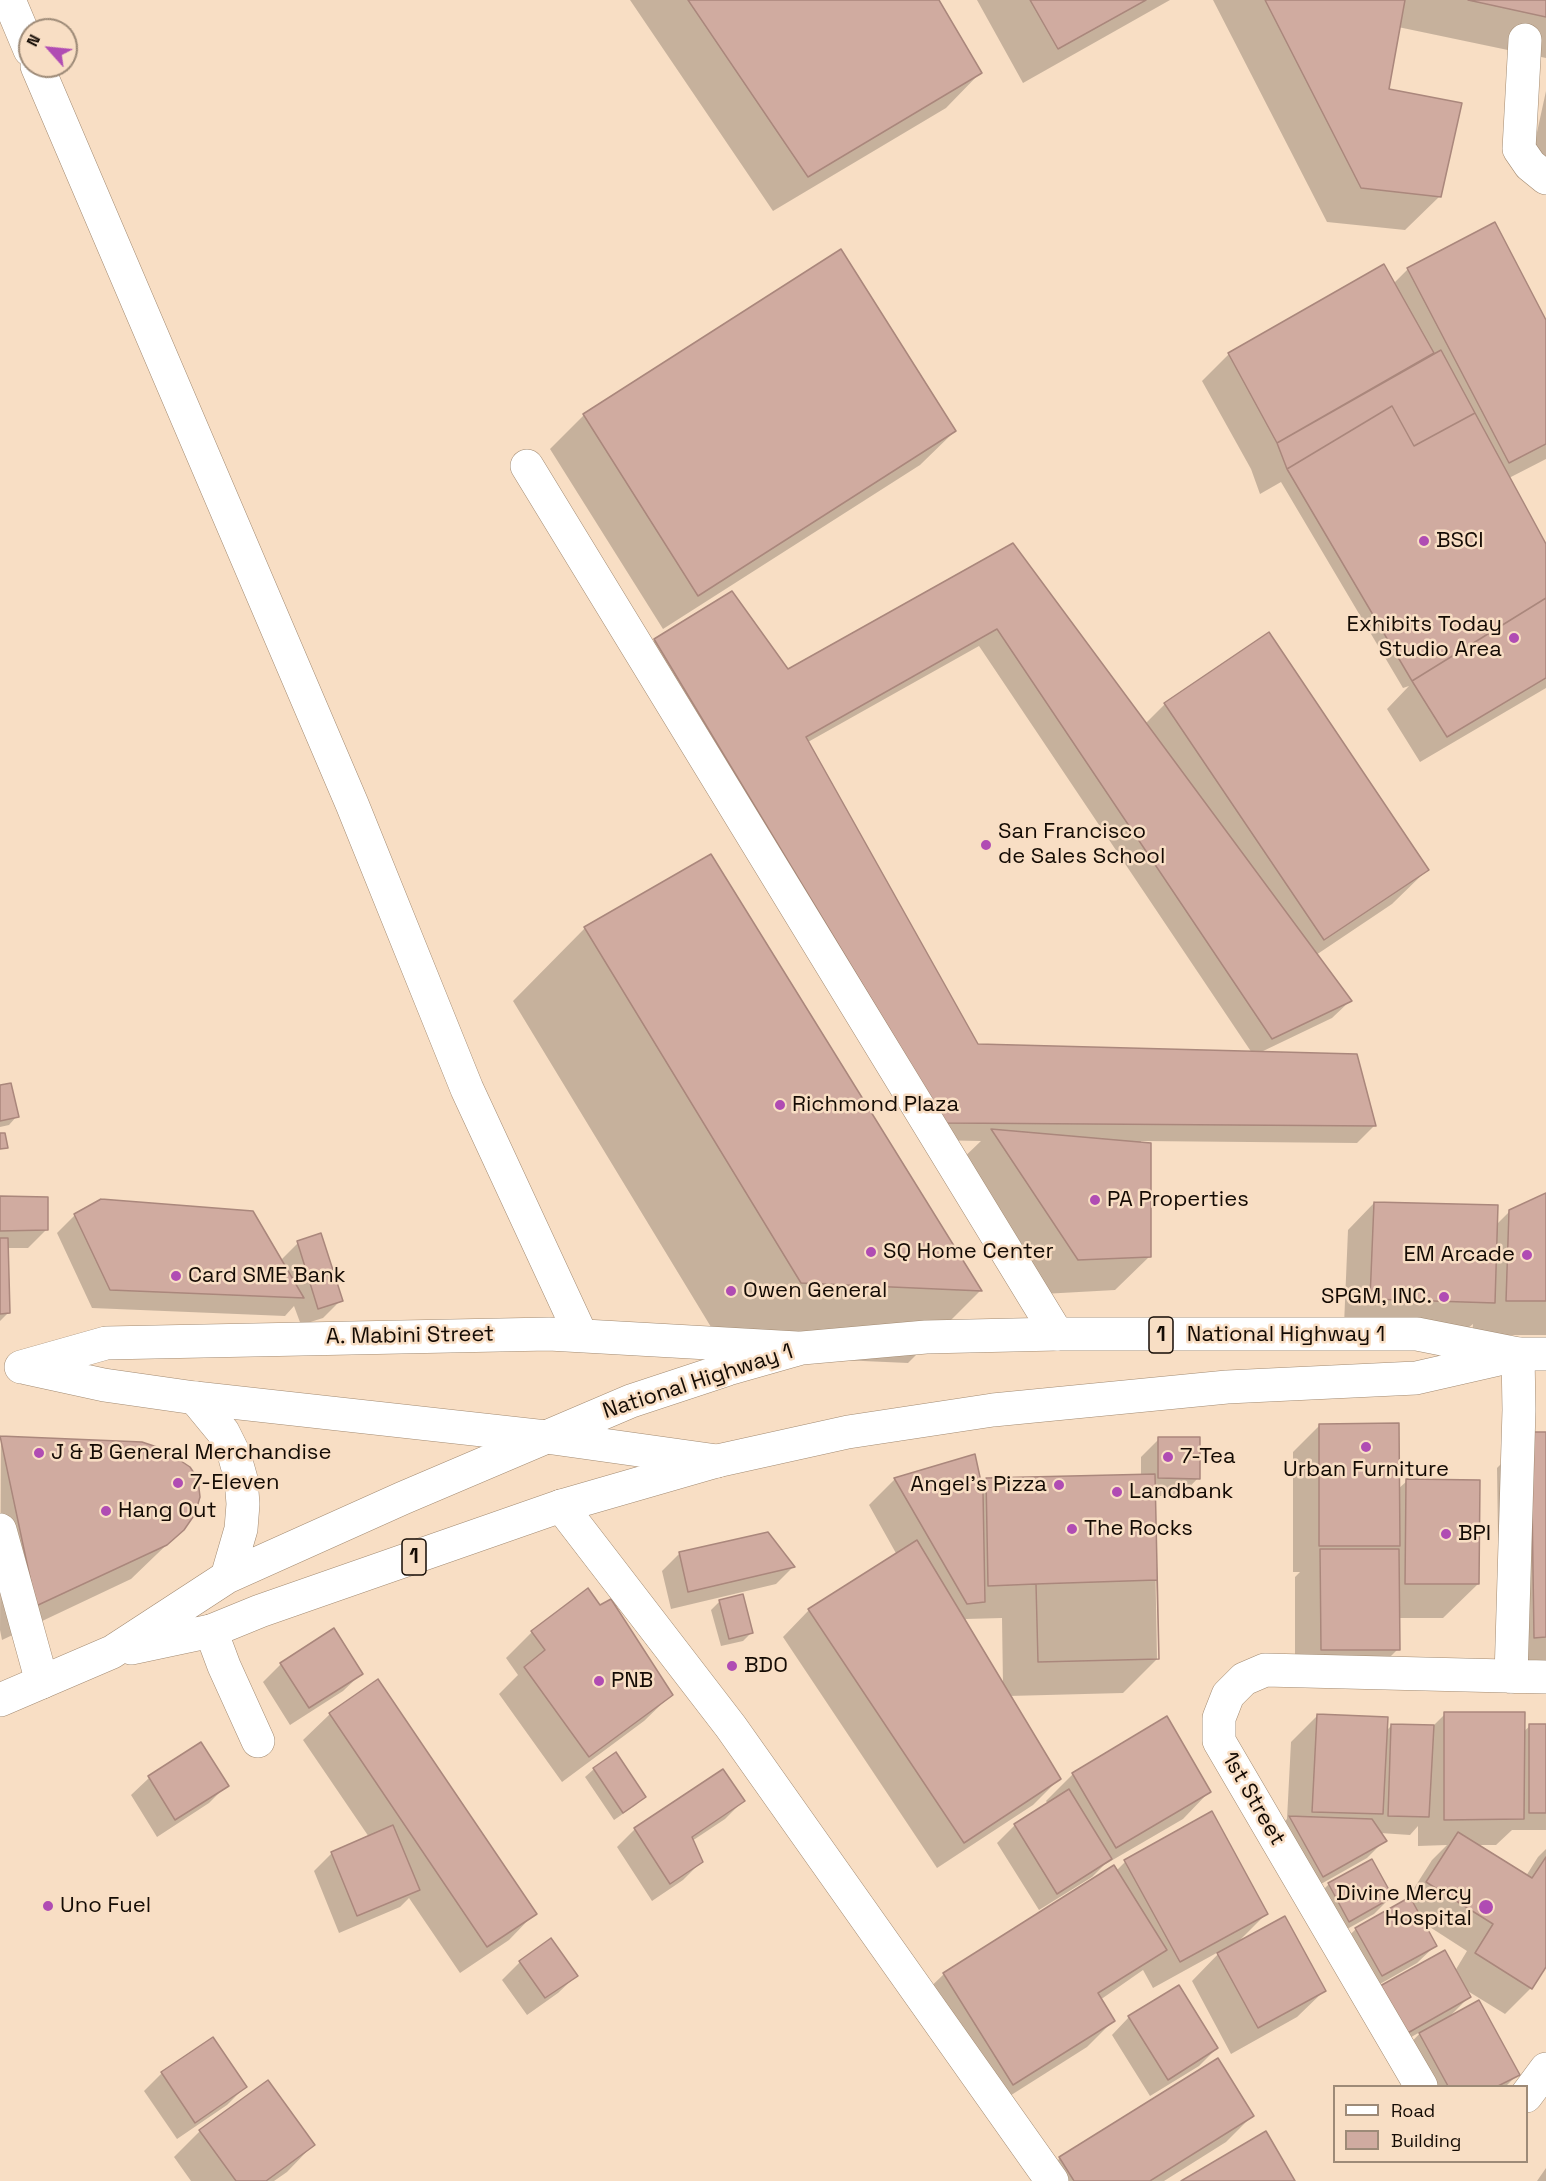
<!DOCTYPE html>
<style>
body{margin:0}
#map{position:relative;width:1546px;height:2181px;overflow:hidden;background:#f8dec4;font-family:"Space Grotesk",sans-serif}
canvas{display:block}
.legend{position:absolute;left:1333px;top:2085px;width:195px;height:78px;box-sizing:border-box;background:#f8dec4;border:2px solid #9d8a77;margin:0;padding:8px 10px;list-style:none;font-size:18px;color:#140b04}
.legend li{display:flex;align-items:center;gap:12px;height:30px}
.legend b{width:30px;border:2px solid #9d8a77}
.north{position:absolute;left:18px;top:18px;width:60px;height:60px;box-sizing:border-box;background:#f8dec4;border:2px solid #9d8a77;border-radius:50%;rotate:297deg;font-size:16px;font-weight:700;line-height:24px;text-align:center;color:#140b04}
.north::after{content:'';display:block;margin:auto;width:21px;height:27px;background:#b04cb3;clip-path:polygon(50% 0,100% 100%,50% 72%,0 100%)}
</style>
<div id="map">
<canvas width="1546" height="2181"></canvas>
<ul class="legend">
<li><b style="height:8px;background:#fff"></b>Road</li>
<li><b style="height:16px;background:#d0aba0"></b>Building</li>
</ul>
<div class="north">N</div>
</div>
<script>
const c = document.querySelector('canvas').getContext('2d');
c.lineJoin = 'round';
function fill(path, color) { c.fillStyle = color; c.fill(path, 'evenodd'); }
const toPath = rows => new Path2D(rows.map(r => 'M' + r).join(''));
function strokePath(path, color, width, dash) { c.strokeStyle = color; c.lineWidth = width; c.lineCap = dash ? 'butt' : 'round'; c.setLineDash(dash || []); c.stroke(path); }
function write(font, color, halo, rows, align = 'center') {
  c.font = font + ' "Space Grotesk",sans-serif'; c.lineWidth = 5; c.setLineDash([]); c.textBaseline = 'middle'; c.strokeStyle = halo; c.fillStyle = color; for (const [text, x, y, turn = 0] of rows) {
    c.save(); c.translate(x, y); c.rotate((+turn || 0) * Math.PI / 180); c.textAlign = isNaN(turn) ? turn : align; if (halo) c.strokeText(text, 0, 0); c.fillText(text, 0, 0); c.restore();
  }
}
fill(toPath([
 [630,0,937,0,980,73,946,108,773,211],
 [977,0,1170,0,1023,83],
 [1213,0,1546,0,1546,58,1398,27,1387,90,1440,196,1405,230,1327,222],
 [1546,91,1546,182,1527,178],
 [1384,266,1393,284,1408,269,1546,323,1546,459,1509,478,1546,547,1546,688,1420,762,1387,709,1409,686,1403,688,1281,482,1260,494,1251,469,1202,381,1228,355],
 [584,415,955,431,920,465,663,629,550,449],
 [1012,545,1145,724,1165,704,1427,870,1392,904,1316,955,1350,1001,1332,1018,1259,1053,1375,1125,1357,1143,1141,1141,1150,1256,1115,1290,1043,1294,957,1164,981,1141,928,1140,637,658,655,640,788,671],
 [979,646,1252,1053,977,1045,808,742],
 [711,856,980,1291,908,1363,728,1355,513,1001,585,928],
 [0,1087,17,1116,9,1125,0,1127],
 [1546,1195,1546,1335,1472,1335,1473,1324,1467,1329,1344,1325,1348,1230,1374,1203,1496,1225,1510,1211],
 [0,1198,46,1230,28,1248,7,1248,9,1312,0,1321],
 [75,1215,280,1261,298,1243,341,1300,323,1318,301,1325,294,1306,285,1316,92,1308,57,1233],
 [1320,1425,1398,1489,1407,1481,1478,1584,1443,1618,1398,1618,1398,1649,1372,1675,1295,1676,1295,1577,1300,1572,1293,1572,1293,1452],
 [1546,1433,1546,1671,1500,1671,1497,1468,1531,1434],
 [1,1438,183,1529,131,1579,2,1640,0,1630],
 [1159,1439,1198,1478,1181,1496,1154,1496,1157,1659,1123,1693,1009,1696,1059,1779,1033,1805,937,1868,783,1637,809,1610,897,1555,869,1505,895,1479,980,1485,986,1479,1141,1475,1141,1457],
 [1002,1618,1003,1686,964,1621,966,1619],
 [680,1553,793,1567,776,1584,671,1609,662,1571],
 [720,1601,752,1632,743,1641,721,1646,711,1610],
 [532,1632,671,1695,644,1721,562,1782,499,1694,518,1675,506,1658],
 [281,1664,361,1674,343,1691,290,1725,263,1682],
 [377,1681,535,1913,509,1940,460,1973,409,1898,400,1907,339,1933,314,1871,332,1853,369,1837,303,1740,330,1714],
 [1445,1714,1523,1732,1530,1726,1546,1726,1546,1830,1512,1830,1496,1845,1477,1845,1526,1876,1538,1857,1546,1849,1546,1965,1531,1988,1505,2014,1466,1990,1469,1997,1449,2017,1518,2074,1506,2086,1421,2086,1402,2052,1422,2031,1388,2050,1455,1971,1467,1951,1422,1922,1435,1946,1417,1963,1364,1993,1338,1946,1356,1929,1406,1901,1432,1860,1447,1845,1418,1846,1418,1826,1410,1835,1380,1833,1385,1840,1367,1858,1305,1893,1272,1834,1287,1819,1291,1742,1317,1716,1386,1731,1392,1725,1432,1727],
 [201,1744,227,1785,209,1803,157,1837,131,1795,149,1778],
 [594,1769,644,1797,636,1805,614,1820,585,1777],
 [1073,1774,1209,1792,1183,1819,1104,1865,1092,1877,1039,1910,997,1843,1015,1825,1048,1804,1046,1801],
 [743,1801,725,1819,692,1841,701,1862,683,1880,652,1901,617,1847,635,1829],
 [1212,1814,1266,1914,1236,1944,1324,1991,1297,2017,1231,2054,1192,1981,1222,1950,1153,1988,1143,1970,1100,2000,1113,2021,1087,2047,986,2111,917,2000,944,1974,1114,1867,1116,1871,1125,1862],
 [1329,1884,1391,1897,1374,1914,1331,1938,1311,1902],
 [520,1962,576,1976,558,1993,527,2015,502,1980],
 [1129,2017,1217,2048,1199,2066,1150,2096,1112,2035],
 [162,2073,245,2087,227,2105,177,2139,144,2091],
 [1252,2116,1226,2142,1164,2181,1038,2181,1060,2158],
 [200,2131,313,2145,287,2172,274,2181,191,2181,174,2157],
 [1546,2168,1546,2181,1537,2181]
]), '#0003');
const building = toPath([
 [688,0,939,0,982,73,808,177,688,0],
 [1030,0,1146,0,1058,49,1030,0],
 [1265,0,1405,0,1389,89,1462,103,1441,197,1361,188,1265,0],
 [1468,0,1546,0,1546,17,1468,0],
 [1495,222,1546,320,1546,444,1509,463,1407,268,1495,222],
 [841,249,956,431,698,596,583,414,841,249],
 [1384,264,1434,353,1277,443,1228,353,1384,264],
 [1441,350,1475,413,1414,446,1392,406,1287,469,1277,443,1441,350],
 [1392,406,1414,446,1475,413,1546,544,1546,598,1412,681,1287,469,1392,406],
 [1013,543,1352,1001,1272,1039,997,629,806,737,978,1044,1357,1054,1376,1126,946,1123,654,639,732,591,788,669,1013,543],
 [1546,598,1546,678,1447,737,1412,681,1546,598],
 [1269,632,1429,870,1324,940,1164,703,1269,632],
 [711,854,982,1291,801,1283,584,927,711,854],
 [11,1083,19,1117,0,1121,0,1085,11,1083],
 [991,1129,1151,1143,1151,1257,1078,1260,991,1129],
 [0,1133,5,1133,8,1148,0,1149,0,1133],
 [1546,1193,1546,1301,1506,1301,1509,1210,1546,1193],
 [0,1196,48,1197,48,1230,0,1231,0,1196],
 [101,1199,253,1211,304,1298,110,1290,74,1214,101,1199],
 [1374,1202,1498,1205,1495,1303,1370,1299,1374,1202],
 [321,1233,343,1301,318,1309,297,1241,321,1233],
 [0,1238,8,1238,10,1313,0,1314,0,1238],
 [1399,1423,1400,1546,1319,1546,1319,1424,1399,1423],
 [1531,1432,1546,1432,1546,1637,1534,1638,1531,1432],
 [0,1436,142,1442,163,1449,190,1467,198,1479,200,1497,195,1514,184,1530,167,1545,36,1606,0,1436],
 [1158,1437,1200,1437,1200,1479,1158,1478,1158,1437],
 [975,1454,983,1491,985,1602,967,1604,894,1478,975,1454],
 [1155,1474,1159,1659,1038,1662,1036,1584,988,1586,986,1478,1155,1474],
 [1406,1479,1480,1480,1479,1584,1405,1584,1406,1479],
 [768,1532,795,1567,688,1592,679,1552,768,1532],
 [917,1540,1061,1779,964,1843,808,1609,917,1540],
 [1320,1549,1399,1549,1400,1650,1321,1650,1320,1549],
 [1157,1580,1159,1659,1038,1662,1036,1584,1157,1580],
 [588,1588,600,1605,611,1599,673,1695,589,1757,524,1667,545,1650,531,1631,588,1588],
 [743,1594,753,1633,729,1639,719,1600,743,1594],
 [334,1628,363,1674,309,1708,280,1663,334,1628],
 [378,1679,537,1914,487,1947,329,1713,378,1679],
 [1444,1712,1525,1712,1524,1819,1444,1820,1444,1712],
 [1317,1714,1388,1717,1383,1814,1312,1812,1317,1714],
 [1167,1716,1211,1792,1116,1848,1072,1773,1167,1716],
 [1391,1724,1434,1725,1429,1817,1388,1816,1391,1724],
 [1529,1724,1546,1724,1546,1813,1529,1813,1529,1724],
 [201,1742,229,1786,175,1820,148,1776,201,1742],
 [616,1752,646,1797,623,1813,593,1768,616,1752],
 [723,1769,745,1801,692,1837,703,1862,670,1884,634,1828,723,1769],
 [1069,1789,1112,1859,1057,1894,1014,1824,1069,1789],
 [1212,1811,1268,1914,1180,1962,1124,1860,1212,1811],
 [1289,1816,1372,1819,1387,1841,1323,1877,1289,1816],
 [393,1825,420,1890,357,1916,331,1852,393,1825],
 [1458,1832,1532,1878,1546,1857,1546,1967,1532,1989,1475,1953,1493,1924,1426,1882,1458,1832],
 [1372,1859,1393,1897,1349,1922,1328,1883,1372,1859],
 [1114,1865,1167,1950,1098,1993,1115,2021,1013,2085,943,1973,1114,1865],
 [1410,1897,1437,1946,1382,1976,1355,1928,1410,1897],
 [1285,1916,1326,1991,1258,2028,1217,1953,1285,1916],
 [551,1938,578,1976,545,1998,519,1961,551,1938],
 [1445,1950,1471,1997,1406,2034,1380,1986,1445,1950],
 [1179,1985,1218,2048,1168,2080,1128,2016,1179,1985],
 [1479,2000,1520,2075,1498,2086,1448,2086,1419,2033,1479,2000],
 [213,2037,247,2087,195,2123,161,2072,213,2037],
 [1218,2058,1254,2116,1150,2181,1074,2181,1059,2157,1218,2058],
 [268,2080,315,2145,266,2181,236,2181,199,2130,268,2080],
 [1266,2131,1295,2181,1181,2181,1266,2131]
]);
fill(building, '#d0aba0');
strokePath(building, '#aa877c', 1.5);
const minor = toPath([
 [9,0,30,50],
 [1525,40,1519,149,1530,165,1546,178],
 [37,66,352,804,467,1089,581,1335],
 [527,466,1057,1334],
 [561,1506,731,1727,1052,2181],
 [0,1530,42,1682],
 [211,1631,224,1666,258,1741],
 [1511,1677,1519,1410,1518,1354],
 [1421,2086,1219,1741,1219,1718,1228,1695,1244,1679,1265,1670,1546,1677],
 [1526,2096,1546,2069]
]);
const major = toPath([
 [21,1367,106,1343,549,1334,797,1348],
 [26,1368,104,1385,195,1398,546,1437,717,1461]
]);
const highway = toPath([
 [195,1398,223,1432,234,1454,241,1479,243,1504,241,1529,227,1577],
 [131,1648,211,1631,260,1611,561,1506,717,1461,848,1432,993,1410,1227,1387,1416,1378,1508,1357],
 [0,1700,112,1652,227,1577,403,1498,631,1401,728,1369,802,1348,926,1337,1057,1334,1417,1334,1518,1354,1546,1354]
]);
strokePath(minor, '#a28a71', 34);
strokePath(major, '#a28a71', 34);
strokePath(highway, '#a28a71', 34);
strokePath(minor, '#fff', 33);
strokePath(major, '#fff', 33);
strokePath(highway, '#fff', 33);
for (const [x, y, r, color] of [
 [1424,541,6,"#b04cb3"],
 [1514,638,6,"#b04cb3"],
 [986,845,6,"#b04cb3"],
 [780,1105,6,"#b04cb3"],
 [1095,1200,6,"#b04cb3"],
 [871,1252,6,"#b04cb3"],
 [1527,1255,6,"#b04cb3"],
 [176,1276,6,"#b04cb3"],
 [731,1291,6,"#b04cb3"],
 [1444,1297,6,"#b04cb3"],
 [1366,1447,6,"#b04cb3"],
 [39,1453,6,"#b04cb3"],
 [1168,1457,6,"#b04cb3"],
 [178,1483,6,"#b04cb3"],
 [1059,1485,6,"#b04cb3"],
 [1117,1492,6,"#b04cb3"],
 [106,1511,6,"#b04cb3"],
 [1072,1529,6,"#b04cb3"],
 [1446,1534,6,"#b04cb3"],
 [732,1666,6,"#b04cb3"],
 [599,1681,6,"#b04cb3"],
 [48,1906,6,"#b04cb3"],
 [1486,1907,8,"#b04cb3"]
]) { const dot = new Path2D(); dot.arc(x, y, r, 0, 2 * Math.PI); c.fillStyle = color; c.fill(dot); strokePath(dot, '#f8dec4', 2); }
for (const [x, y, w] of [
 [1161,1335,24],
 [414,1557,24]
]) { const box = new Path2D(); box.roundRect(x - w / 2, y - 18, w, 36, 4.5); c.fillStyle = '#f8dec4'; c.fill(box); strokePath(box, '#140b04', 1.5); }
write('bold 21px', '#140b04', null, [
 ["1",1161,1335],
 ["1",414,1557]
]);
write('22px', '#140b04', '#f8dec4', [
 ["BSCI",1436,541],
 ["Exhibits Today",1502,625,"right"],
 ["Studio Area",1502,650,"right"],
 ["San Francisco",998,832],
 ["de Sales School",998,857],
 ["Richmond Plaza",792,1105],
 ["PA Properties",1107,1200],
 ["SQ Home Center",883,1252],
 ["EM Arcade",1515,1255,"right"],
 ["Card SME Bank",188,1276],
 ["Owen General",743,1291],
 ["SPGM, INC.",1432,1297,"right"],
 ["J & B General Merchandise",51,1453],
 ["7-Tea",1180,1457],
 ["Urban Furniture",1366,1470,"center"],
 ["7-Eleven",190,1483],
 ["Angel's Pizza",1047,1485,"right"],
 ["Landbank",1129,1492],
 ["Hang Out",118,1511],
 ["The Rocks",1084,1529],
 ["BPI",1458,1534],
 ["BDO",744,1666],
 ["PNB",611,1681],
 ["Divine Mercy",1472,1894,"right"],
 ["Hospital",1472,1919,"right"],
 ["Uno Fuel",60,1906]
], 'left');
write('22px', '#140b04', '#f8dec4', [
 ["National Highway 1",1286,1335],
 ["A. Mabini Street",410,1336,-1],
 ["National Highway 1",698,1382,-18],
 ["1st Street",1253,1799,60]
]);
</script>
